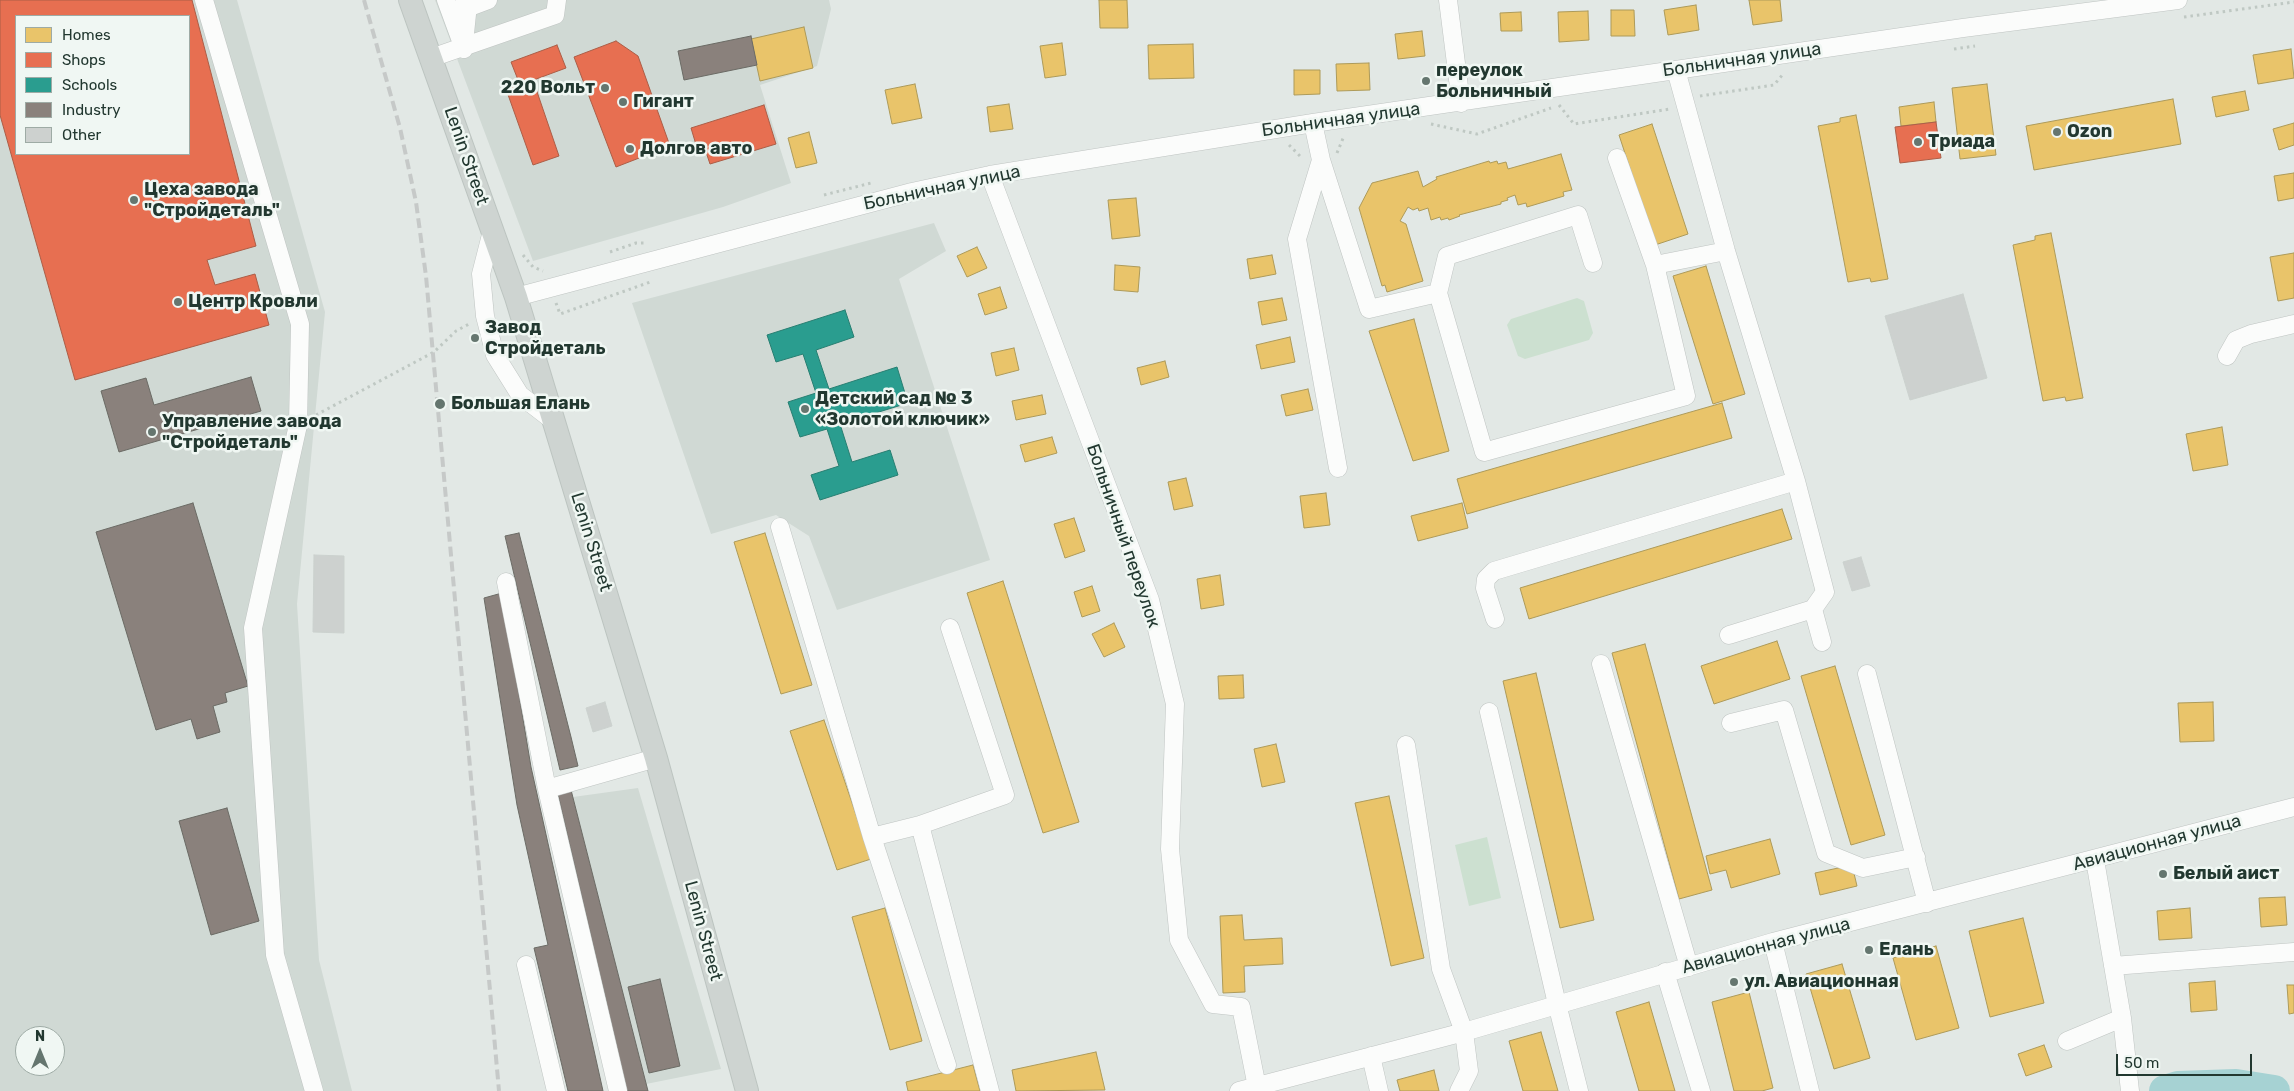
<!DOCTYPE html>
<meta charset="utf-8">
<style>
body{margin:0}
#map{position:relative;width:2294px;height:1091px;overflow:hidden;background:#e2e8e5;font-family:Rubik,sans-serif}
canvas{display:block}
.legend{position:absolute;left:15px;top:15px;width:175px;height:140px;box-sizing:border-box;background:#f0f7f3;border:1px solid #9eaba5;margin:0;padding:6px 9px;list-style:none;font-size:15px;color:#223830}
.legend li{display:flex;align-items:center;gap:10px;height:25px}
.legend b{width:25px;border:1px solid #9eaba5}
.north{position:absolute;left:15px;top:1026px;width:50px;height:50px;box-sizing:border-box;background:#f0f7f3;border:1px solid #9eaba5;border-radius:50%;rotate:0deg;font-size:14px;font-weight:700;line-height:20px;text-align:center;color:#223830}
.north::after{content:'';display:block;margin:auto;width:18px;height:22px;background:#65766f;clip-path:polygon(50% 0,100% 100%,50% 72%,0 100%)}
.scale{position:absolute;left:2116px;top:1054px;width:136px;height:22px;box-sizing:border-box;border:2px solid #223830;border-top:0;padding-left:6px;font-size:15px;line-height:18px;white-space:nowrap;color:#223830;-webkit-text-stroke:4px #f0f7f3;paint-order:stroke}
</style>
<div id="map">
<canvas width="2294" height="1091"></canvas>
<ul class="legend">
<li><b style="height:14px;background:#e9c46a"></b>Homes</li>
<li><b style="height:14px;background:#e76f51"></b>Shops</li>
<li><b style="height:14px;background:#2a9d8f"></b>Schools</li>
<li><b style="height:14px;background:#8a817c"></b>Industry</li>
<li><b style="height:14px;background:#cdd1cf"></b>Other</li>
</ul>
<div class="north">N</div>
<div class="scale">50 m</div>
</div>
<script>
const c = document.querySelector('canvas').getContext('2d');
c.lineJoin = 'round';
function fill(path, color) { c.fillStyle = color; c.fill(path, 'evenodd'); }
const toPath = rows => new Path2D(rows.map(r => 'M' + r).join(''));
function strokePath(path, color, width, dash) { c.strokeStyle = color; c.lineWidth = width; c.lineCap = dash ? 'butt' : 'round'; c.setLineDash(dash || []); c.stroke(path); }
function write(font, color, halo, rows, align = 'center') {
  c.font = font + ' Rubik,sans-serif'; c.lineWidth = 5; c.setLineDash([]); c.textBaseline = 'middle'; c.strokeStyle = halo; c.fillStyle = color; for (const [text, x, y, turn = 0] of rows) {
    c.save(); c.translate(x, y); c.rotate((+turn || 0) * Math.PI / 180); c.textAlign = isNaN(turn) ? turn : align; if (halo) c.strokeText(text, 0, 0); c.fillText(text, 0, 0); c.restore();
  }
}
fill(toPath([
 [0,0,237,0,325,312,297,604,319,960,352,1091,0,1091],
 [16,16,189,16,189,154,16,154],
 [25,1036,55,1036,55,1066,25,1066],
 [435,0,829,0,831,9,817,66,760,85,791,183,723,207,533,261],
 [934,223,946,251,899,279,990,560,837,610,809,536,776,515,711,534,632,303],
 [638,788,721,1069,646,1084,573,797]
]), '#d0d9d4');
fill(toPath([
 [1577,298,1584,301,1593,333,1589,340,1525,359,1518,356,1507,325,1511,319],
 [1487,837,1501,898,1469,906,1455,845]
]), '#cce0d0');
const homes = toPath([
 [1099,0,1127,0,1128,28,1100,28,1099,0],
 [1749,0,1780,0,1782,21,1753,25,1749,0],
 [1696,5,1699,30,1668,35,1664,10,1696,5],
 [1611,10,1634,10,1635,36,1611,36,1611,10],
 [1588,11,1589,40,1559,42,1558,12,1588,11],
 [1521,12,1522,31,1501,31,1500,13,1521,12],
 [804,27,813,68,760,81,751,39,804,27],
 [1422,31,1425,56,1398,59,1395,34,1422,31],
 [1062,43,1066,75,1045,78,1040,46,1062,43],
 [1193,44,1194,78,1149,79,1148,45,1193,44],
 [2291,49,2294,78,2258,84,2253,55,2291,49],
 [1369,63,1370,90,1337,91,1336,64,1369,63],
 [1294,70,1320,70,1320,94,1294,95,1294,70],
 [915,84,922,118,892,124,885,90,915,84],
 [1987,84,1996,155,1960,159,1952,88,1987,84],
 [2245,91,2249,110,2216,117,2212,97,2245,91],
 [2173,99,2181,144,2034,170,2026,126,2173,99],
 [1934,102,1936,122,1901,126,1899,107,1934,102],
 [1009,104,1013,129,990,132,987,107,1009,104],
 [1856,115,1888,279,1871,282,1870,278,1848,282,1818,126,1840,122,1840,118,1856,115],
 [2294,123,2294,145,2279,150,2273,129,2294,123],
 [1652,124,1688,234,1655,245,1619,135,1652,124],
 [809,132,817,163,796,168,788,138,809,132],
 [1561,154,1572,190,1563,192,1564,196,1527,207,1526,203,1518,205,1515,195,1507,198,1508,200,1501,202,1501,204,1459,215,1460,216,1449,220,1448,218,1441,220,1440,217,1431,220,1428,208,1419,211,1418,208,1413,210,1408,207,1400,221,1406,224,1423,281,1387,292,1385,285,1382,286,1359,208,1372,183,1418,171,1423,187,1437,179,1436,177,1489,161,1490,163,1497,161,1498,164,1506,162,1508,169,1561,154],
 [2294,173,2294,198,2278,201,2274,176,2294,173],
 [1136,198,1140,236,1112,239,1108,200,1136,198],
 [2051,233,2083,398,2066,401,2065,397,2043,401,2013,245,2035,240,2035,236,2051,233],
 [977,247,987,268,967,277,957,256,977,247],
 [2294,253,2294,298,2278,301,2270,257,2294,253],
 [1272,255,1276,274,1250,279,1247,259,1272,255],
 [1115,265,1140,267,1138,292,1114,290,1115,265],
 [1706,266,1745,394,1713,404,1673,276,1706,266],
 [1000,287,1007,308,985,315,978,294,1000,287],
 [1282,298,1287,320,1262,325,1258,302,1282,298],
 [1414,319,1449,451,1413,461,1369,331,1414,319],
 [1290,337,1295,362,1261,369,1256,345,1290,337],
 [1014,348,1019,370,996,376,991,353,1014,348],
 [1165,361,1169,377,1141,385,1137,368,1165,361],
 [1308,389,1313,410,1286,416,1281,395,1308,389],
 [1042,395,1046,414,1016,420,1012,401,1042,395],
 [1722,403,1732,438,1467,514,1457,479,1722,403],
 [2222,427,2228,465,2193,471,2186,434,2222,427],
 [1052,437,1057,453,1025,462,1020,445,1052,437],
 [1186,478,1193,506,1174,510,1168,482,1186,478],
 [1326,493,1330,525,1304,528,1300,496,1326,493],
 [1462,503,1468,528,1418,541,1411,516,1462,503],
 [1782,509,1792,539,1529,619,1520,588,1782,509],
 [1074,518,1085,551,1065,558,1054,524,1074,518],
 [765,533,812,685,781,694,734,542,765,533],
 [1220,575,1224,605,1201,609,1197,579,1220,575],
 [1003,581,1079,822,1043,833,967,593,1003,581],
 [1092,586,1100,611,1082,617,1074,592,1092,586],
 [1114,623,1125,647,1104,657,1092,634,1114,623],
 [1777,641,1790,679,1714,704,1701,666,1777,641],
 [1645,644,1712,890,1679,899,1612,653,1645,644],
 [1835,666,1885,835,1851,845,1801,676,1835,666],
 [1536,673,1594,920,1560,928,1503,681,1536,673],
 [1243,675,1244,698,1219,699,1218,676,1243,675],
 [2213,702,2214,741,2180,742,2178,703,2213,702],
 [824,720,871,859,837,870,790,731,824,720],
 [1276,744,1285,782,1262,787,1254,749,1276,744],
 [1389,796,1424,958,1391,966,1355,803,1389,796],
 [1770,839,1780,874,1731,888,1726,870,1710,874,1706,856,1770,839],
 [1852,865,1857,886,1820,895,1815,873,1852,865],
 [2285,897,2287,925,2261,927,2259,898,2285,897],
 [885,908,922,1041,890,1050,852,917,885,908],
 [2190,908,2192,938,2159,940,2157,911,2190,908],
 [1242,915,1244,940,1282,938,1283,964,1244,966,1245,992,1223,993,1220,916,1242,915],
 [2023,918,2044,1003,1990,1017,1969,931,2023,918],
 [1936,946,1959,1028,1916,1040,1893,958,1936,946],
 [1842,964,1870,1058,1834,1069,1806,974,1842,964],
 [2215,981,2217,1010,2191,1012,2189,983,2215,981],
 [2287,985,2294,985,2294,1013,2289,1014,2287,985],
 [1749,992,1773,1088,1762,1091,1734,1091,1712,1002,1749,992],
 [1649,1002,1675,1091,1639,1091,1616,1012,1649,1002],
 [1541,1032,1558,1091,1523,1091,1509,1041,1541,1032],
 [2044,1045,2052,1067,2026,1076,2018,1054,2044,1045],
 [1096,1052,1105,1090,1016,1091,1012,1070,1096,1052],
 [973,1065,980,1091,908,1091,906,1082,973,1065],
 [1434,1070,1439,1091,1400,1091,1397,1080,1434,1070]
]);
fill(homes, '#e9c46a');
strokePath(homes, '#ad9a59', 1);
const shops = toPath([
 [0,0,192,0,256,246,207,260,215,285,255,274,269,325,75,380,0,115,0,0],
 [16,16,189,16,189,154,16,154,16,16],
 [616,41,638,56,670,146,616,167,574,57,616,41],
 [557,45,566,68,520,85,511,62,557,45],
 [533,80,559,156,533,165,506,89,533,80],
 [764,105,776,144,710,164,704,146,697,148,691,128,764,105],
 [1936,122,1941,158,1900,163,1895,127,1936,122]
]);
fill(shops, '#e76f51');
strokePath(shops, '#ac5e47', 1);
const schools = toPath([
 [845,310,854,337,816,350,829,389,897,367,908,403,840,424,852,462,890,450,898,475,820,500,811,475,839,466,827,429,800,437,788,402,816,393,803,354,776,362,767,335,845,310]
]);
fill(schools, '#2a9d8f');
strokePath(schools, '#287f72', 1);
const industry = toPath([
 [751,36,757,65,684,80,678,51,751,36],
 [251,377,261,411,119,452,101,391,146,378,154,405,251,377],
 [193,503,248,686,225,693,227,702,213,706,220,732,197,739,191,719,156,730,96,532,193,503],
 [519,533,571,737,578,766,560,770,505,536,519,533],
 [502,593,531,767,603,1091,568,1091,534,948,548,945,517,805,484,598,502,593],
 [570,786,648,1091,627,1091,557,790,570,786],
 [227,808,259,921,211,935,179,821,227,808],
 [660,979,680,1066,649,1073,628,987,660,979]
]);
fill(industry, '#8a817c');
strokePath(industry, '#6b6b65', 1);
strokePath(toPath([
 [2165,1091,2178,1087,2236,1085,2274,1091]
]), '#a6d2d3', 32);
const building = toPath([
 [1963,294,1987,378,1910,400,1885,316,1963,294],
 [314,555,344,556,344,633,313,632,314,555],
 [1861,557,1870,586,1852,591,1843,562,1861,557],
 [605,702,612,726,593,732,586,708,605,702]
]);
fill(building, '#cdd1cf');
strokePath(building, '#cbd1ce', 1);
const minor = toPath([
 [204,0,300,324,298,425,253,628,275,955,314,1091],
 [446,0,464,49],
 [1448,0,1461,103],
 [456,12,488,0],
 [464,43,467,14,465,0],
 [431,58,555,15,557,0],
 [1676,70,1726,251,1796,481,1825,592,1813,609,1822,642],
 [1313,123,1321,160,1369,309,1438,293,1484,452,1686,396,1655,265,1726,251],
 [1617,158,1655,265],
 [1321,160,1297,239,1338,468],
 [990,175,1150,600,1175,704,1170,849,1179,940,1213,1004,1241,1007,1257,1087],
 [492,231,481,274,485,316,495,355,520,395,555,422],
 [1438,293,1447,256,1578,215,1593,263],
 [516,297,912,192,990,175,1313,123,1963,28,2178,0],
 [2227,356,2236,340,2251,334,2294,324],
 [780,527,872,837],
 [506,582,547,789,618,1091],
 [1495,619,1485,588,1486,579,1494,571,1796,481],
 [950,628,1005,795,920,825,990,1091],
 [1729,635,1813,609],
 [1601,664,1689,967],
 [1867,674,1927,903],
 [1489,712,1557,1004,1579,1091],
 [1731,723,1784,710,1826,853,1863,868,1916,857],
 [1406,745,1441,969,1464,1032,1469,1071,1459,1091],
 [547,789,656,758],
 [920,825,872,837,947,1065],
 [2095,860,2122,1018,2130,1091],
 [1773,942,1810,1091],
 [526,965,556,1091],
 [2113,966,2294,952],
 [1665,972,1701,1091],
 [2067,1041,2122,1018],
 [1371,1056,1379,1091],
 [1239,1091,1464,1032,1773,942,2294,807]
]);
const major = toPath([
 [410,0,516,297,656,758,747,1091]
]);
strokePath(minor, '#bfc4c2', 19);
strokePath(major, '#bcc4c0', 24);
strokePath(toPath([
 [2184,17,2294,2],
 [1954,49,1975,46],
 [1700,96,1774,85,1784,73],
 [1559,105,1574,124,1670,109],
 [1431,124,1477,134,1551,108],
 [1289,145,1302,158],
 [1337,153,1344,136],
 [824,195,871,183],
 [610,252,636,243,647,243],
 [523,255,533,267,543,271],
 [556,303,560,314,653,281],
 [316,415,434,352,456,331,469,324]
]), '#bfc8c3', 3, [2.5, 4]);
strokePath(minor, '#fbfcfb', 18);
strokePath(major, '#ced4d1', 22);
strokePath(toPath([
 [364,0,400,128,416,202,426,276,499,1091]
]), '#c6c9c8', 4, [10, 5]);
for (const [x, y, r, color] of [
 [1426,81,5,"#65766f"],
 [605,88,5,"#65766f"],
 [623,102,5,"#65766f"],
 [2057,132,5,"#65766f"],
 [1918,142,5,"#65766f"],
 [630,149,5,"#65766f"],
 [134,200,5,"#65766f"],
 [178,302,5,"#65766f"],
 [475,338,5,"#65766f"],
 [440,404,6,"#65766f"],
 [805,409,5,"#65766f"],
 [152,432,5,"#65766f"],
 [2163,874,5,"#65766f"],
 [1869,950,5,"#65766f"],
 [1734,982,5,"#65766f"]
]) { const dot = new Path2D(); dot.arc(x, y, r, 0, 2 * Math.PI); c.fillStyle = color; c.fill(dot); strokePath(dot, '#f0f7f3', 2); }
write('18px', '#223830', '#f0f7f3', [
 ["Больничная улица",1742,60,-8],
 ["Больничная улица",1341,120,-8],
 ["Lenin Street",466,156,71],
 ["Больничная улица",942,188,-12],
 ["Больничный переулок",1123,536,71],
 ["Lenin Street",591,542,73],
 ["Авиационная улица",2157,843,-15],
 ["Lenin Street",703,931,75],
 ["Авиационная улица",1766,946,-15]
]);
write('bold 18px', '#223830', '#f0f7f3', [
 ["переулок",1436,71],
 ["Больничный",1436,92],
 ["220 Вольт",595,88,"right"],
 ["Гигант",633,102],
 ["Ozon",2067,132],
 ["Триада",1928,142],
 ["Долгов авто",640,149],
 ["Цеха завода",144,190],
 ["\"Стройдеталь\"",144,211],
 ["Центр Кровли",188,302],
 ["Завод",485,328],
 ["Стройдеталь",485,349],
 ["Детский сад № 3",815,399],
 ["«Золотой ключик»",815,420],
 ["Большая Елань",451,404],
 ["Управление завода",162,422],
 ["\"Стройдеталь\"",162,443],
 ["Белый аист",2173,874],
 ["Елань",1879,950],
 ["ул. Авиационная",1744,982]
], 'left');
</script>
